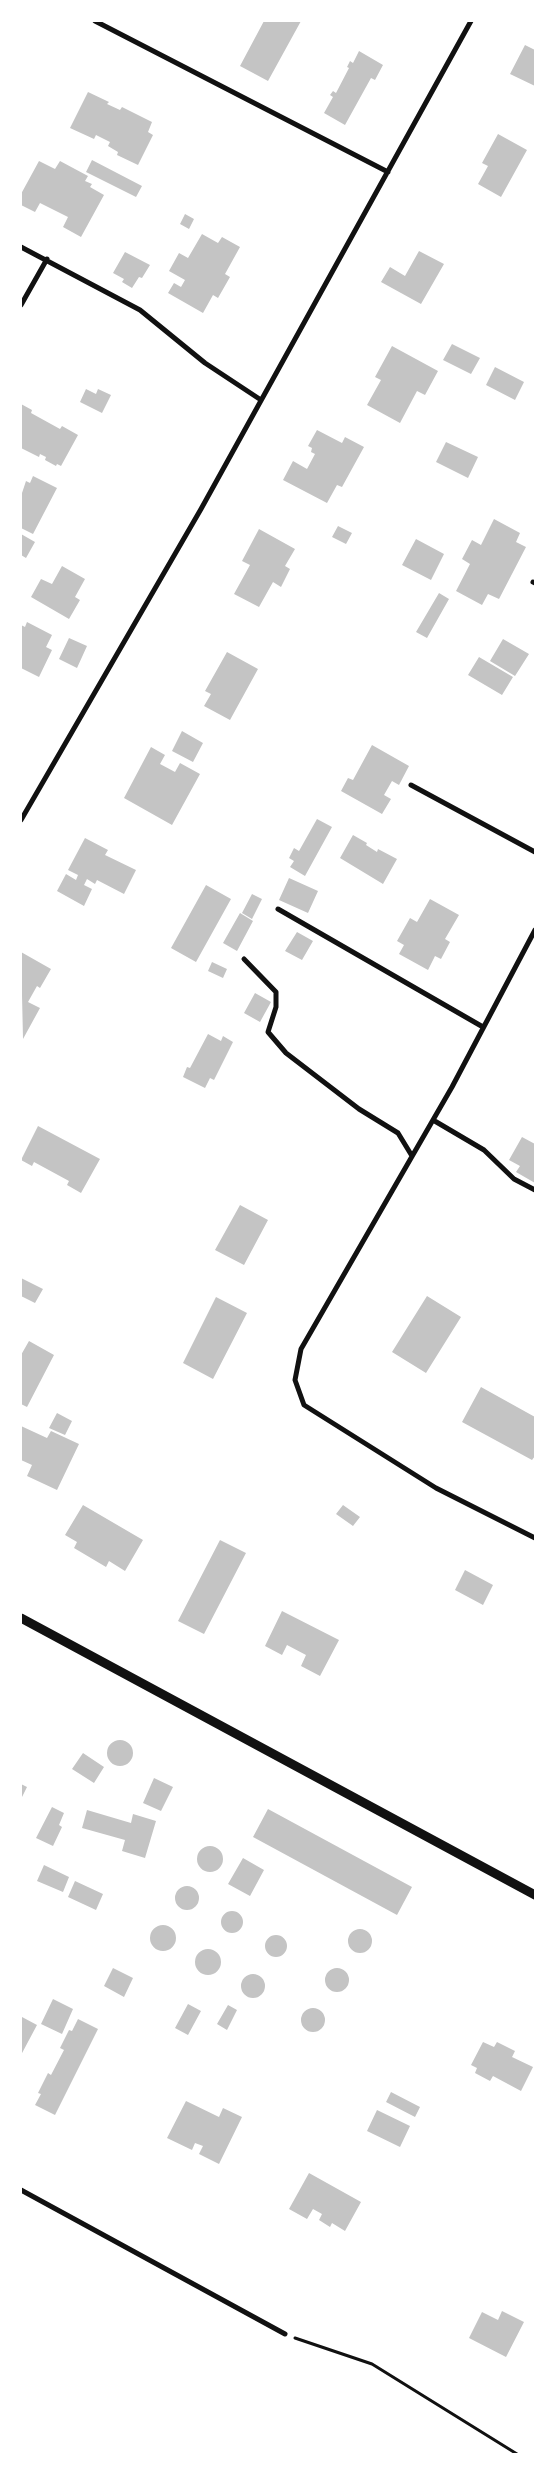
<!DOCTYPE html>
<style>
body{margin:0}
#map{position:relative;width:556px;height:2475px;overflow:hidden;background:#fff;font-family:"Crimson Pro",serif}
canvas{display:block}
.frame{position:absolute;inset:0;border:22px solid #fff;pointer-events:none}
</style>
<div id="map">
<canvas width="556" height="2475"></canvas>
<div class="frame"></div>
</div>
<script>
const c = document.querySelector('canvas').getContext('2d');
c.lineJoin = 'round';
function fill(path, color) { c.fillStyle = color; c.fill(path, 'evenodd'); }
const toPath = rows => new Path2D(rows.map(r => 'M' + r).join(''));
function strokePath(path, color, width, dash) { c.strokeStyle = color; c.lineWidth = width; c.lineCap = dash ? 'butt' : 'round'; c.setLineDash(dash || []); c.stroke(path); }
fill(toPath([
 [264,21,301,21,268,81,240,66],
 [525,45,535,50,535,86,510,74],
 [359,51,383,65,375,80,371,78,345,125,324,113,333,97,330,95,333,91,336,93,349,68,347,67,350,61,353,63],
 [88,92,109,102,107,104,120,110,122,107,152,122,148,132,153,135,138,165,117,155,118,152,108,146,110,142,96,135,94,139,70,128],
 [498,134,527,150,501,197,478,184,488,166,482,163],
 [92,160,142,186,136,197,86,172],
 [39,161,55,169,60,161,88,176,85,181,92,184,90,187,104,195,81,237,63,227,68,217,40,203,35,212,21,205,21,194],
 [185,214,194,219,189,229,180,224],
 [202,234,218,243,222,237,240,247,225,274,230,277,218,298,213,295,203,313,168,293,174,283,181,287,185,280,169,271,179,253,188,258],
 [419,251,444,264,421,304,381,282,390,267,405,276],
 [125,252,150,265,142,278,139,277,132,288,122,282,124,279,113,273],
 [452,344,480,358,471,374,443,360],
 [392,346,438,371,425,395,417,391,400,423,367,405,381,380,375,377],
 [495,367,524,382,515,400,486,385],
 [86,389,96,394,98,389,111,395,102,413,80,402],
 [21,404,32,410,31,413,60,429,62,426,78,435,61,466,57,464,56,466,45,460,46,457,40,454,39,457,21,448],
 [317,430,342,443,345,437,364,447,342,487,337,485,327,503,283,480,293,461,307,469,315,454,311,452,312,448,308,446],
 [446,442,478,457,468,478,436,462],
 [33,476,57,488,33,534,21,528,21,496,26,481,30,483],
 [494,519,520,533,516,542,526,547,499,599,488,594,482,605,456,591,470,564,462,559,472,540,481,545],
 [338,526,352,533,346,544,332,537],
 [259,529,295,549,285,566,290,569,281,587,273,582,259,607,234,594,250,565,242,561],
 [21,534,35,542,26,558,21,555],
 [416,539,444,554,431,580,402,565],
 [62,566,85,579,75,597,80,600,69,619,31,597,41,579,52,584],
 [439,593,449,599,427,638,416,632],
 [27,622,52,635,46,647,52,650,39,677,21,668,21,625,25,627],
 [69,638,87,646,77,668,59,659],
 [503,639,529,654,515,676,490,661],
 [227,652,258,669,230,720,204,706,211,694,205,691],
 [479,657,513,677,502,695,468,675],
 [182,731,203,743,193,762,172,751],
 [372,745,409,766,399,785,392,781,384,795,391,799,382,814,341,791,348,778,353,780],
 [151,747,165,755,160,764,175,772,180,763,200,774,172,825,124,798],
 [317,819,332,827,305,876,290,867,294,861,289,858,294,848,299,851],
 [353,835,367,843,366,845,377,852,378,849,397,859,383,884,340,858],
 [85,838,108,850,105,855,136,870,124,894,97,880,95,884,87,879,84,885,92,889,84,906,57,891,66,874,76,880,78,875,68,870],
 [289,878,318,891,308,913,279,900],
 [206,885,231,899,196,962,171,948],
 [252,894,262,899,252,919,242,913],
 [430,899,459,915,445,939,450,942,441,959,435,956,428,970,399,954,404,945,397,941,410,918,417,922],
 [240,913,253,921,237,951,223,943],
 [297,932,313,941,302,960,285,951],
 [21,952,51,969,40,988,37,986,28,1002,40,1008,23,1039],
 [212,962,227,969,223,978,208,971],
 [255,993,271,1002,260,1022,244,1013],
 [208,1034,221,1041,223,1036,233,1042,214,1080,210,1078,205,1088,183,1077,187,1067,190,1068],
 [38,1126,100,1159,81,1193,67,1185,69,1181,34,1162,32,1166,21,1160],
 [522,1137,535,1144,535,1183,516,1172,520,1166,509,1160],
 [240,1205,268,1220,244,1265,215,1250],
 [21,1278,43,1289,35,1303,21,1296],
 [427,1296,461,1317,426,1373,392,1352],
 [216,1297,247,1313,213,1379,183,1363],
 [29,1341,54,1355,27,1407,21,1404,21,1355],
 [481,1387,535,1417,535,1456,532,1460,462,1422],
 [57,1413,72,1421,65,1435,49,1428],
 [21,1426,47,1438,51,1431,79,1444,57,1490,27,1476,32,1465,21,1460],
 [83,1505,143,1540,125,1571,109,1561,106,1567,74,1548,77,1542,65,1535],
 [343,1505,360,1517,353,1526,336,1514],
 [220,1540,246,1553,204,1634,178,1621],
 [465,1570,493,1585,483,1605,455,1590],
 [282,1611,339,1640,320,1676,301,1666,306,1655,287,1645,282,1655,265,1646],
 '107 1753a13 13 0 1 1 26 0a13 13 0 1 1-26 0Z',
 [83,1753,104,1767,94,1783,72,1769],
 [154,1778,173,1787,161,1811,143,1803],
 [21,1784,27,1787,21,1799],
 [52,1807,64,1813,59,1825,62,1827,53,1846,36,1838],
 [268,1809,412,1887,397,1915,253,1837],
 [87,1810,131,1823,133,1814,156,1821,145,1858,122,1851,125,1840,82,1828],
 '197 1859a13 13 0 1 1 26 0a13 13 0 1 1-26 0Z',
 [243,1858,264,1870,250,1896,228,1884],
 [44,1865,69,1877,63,1892,37,1881],
 [75,1881,103,1894,96,1910,68,1897],
 '175 1898a12 12 0 1 1 24 0a12 12 0 1 1-24 0Z',
 '221 1922a11 11 0 1 1 22 0a11 11 0 1 1-22 0Z',
 '150 1938a13 13 0 1 1 26 0a13 13 0 1 1-26 0Z',
 '348 1941a12 12 0 1 1 24 0a12 12 0 1 1-24 0Z',
 '265 1946a11 11 0 1 1 22 0a11 11 0 1 1-22 0Z',
 '195 1962a13 13 0 1 1 26 0a13 13 0 1 1-26 0Z',
 [113,1968,133,1978,124,1997,104,1986],
 '325 1980a12 12 0 1 1 24 0a12 12 0 1 1-24 0Z',
 '241 1986a12 12 0 1 1 24 0a12 12 0 1 1-24 0Z',
 [53,1999,73,2009,62,2034,41,2024],
 [188,2004,201,2011,188,2035,175,2028],
 [228,2005,237,2010,227,2030,217,2024],
 '301 2020a12 12 0 1 1 24 0a12 12 0 1 1-24 0Z',
 [22,2017,37,2025,21,2055,21,2019],
 [78,2019,98,2029,55,2115,35,2105,41,2094,38,2093,48,2073,51,2075,64,2050,60,2048,69,2030,72,2031],
 [483,2042,494,2047,497,2042,515,2051,512,2057,533,2067,521,2091,493,2076,490,2081,475,2073,477,2068,471,2065],
 [391,2092,420,2107,415,2117,386,2102],
 [186,2101,219,2117,223,2108,242,2117,219,2164,199,2154,203,2146,195,2143,192,2150,167,2138],
 [377,2110,410,2126,400,2147,367,2131],
 [309,2173,361,2202,345,2231,332,2223,330,2227,319,2220,322,2214,313,2209,307,2219,289,2209],
 [502,2311,524,2322,506,2357,469,2338,482,2312,498,2320]
]), '#c4c4c4');
strokePath(toPath([
 [295,2338,372,2364,517,2454]
]), '#111', 3);
strokePath(toPath([
 [95,21,388,172],
 [21,247,140,310,205,363,261,400],
 [21,305,47,259],
 [533,582,535,583],
 [411,785,535,852],
 [21,820,201,509,471,21],
 [278,909,483,1027],
 [535,930,452,1087,301,1349,295,1380,304,1405,436,1488,535,1538],
 [244,959,276,992,276,1007,268,1032,286,1053,359,1109,398,1133,412,1156],
 [433,1120,484,1150,514,1179,535,1190],
 [21,2190,285,2334]
]), '#111', 5);
strokePath(toPath([
 [21,1618,535,1895]
]), '#111', 9);
</script>
